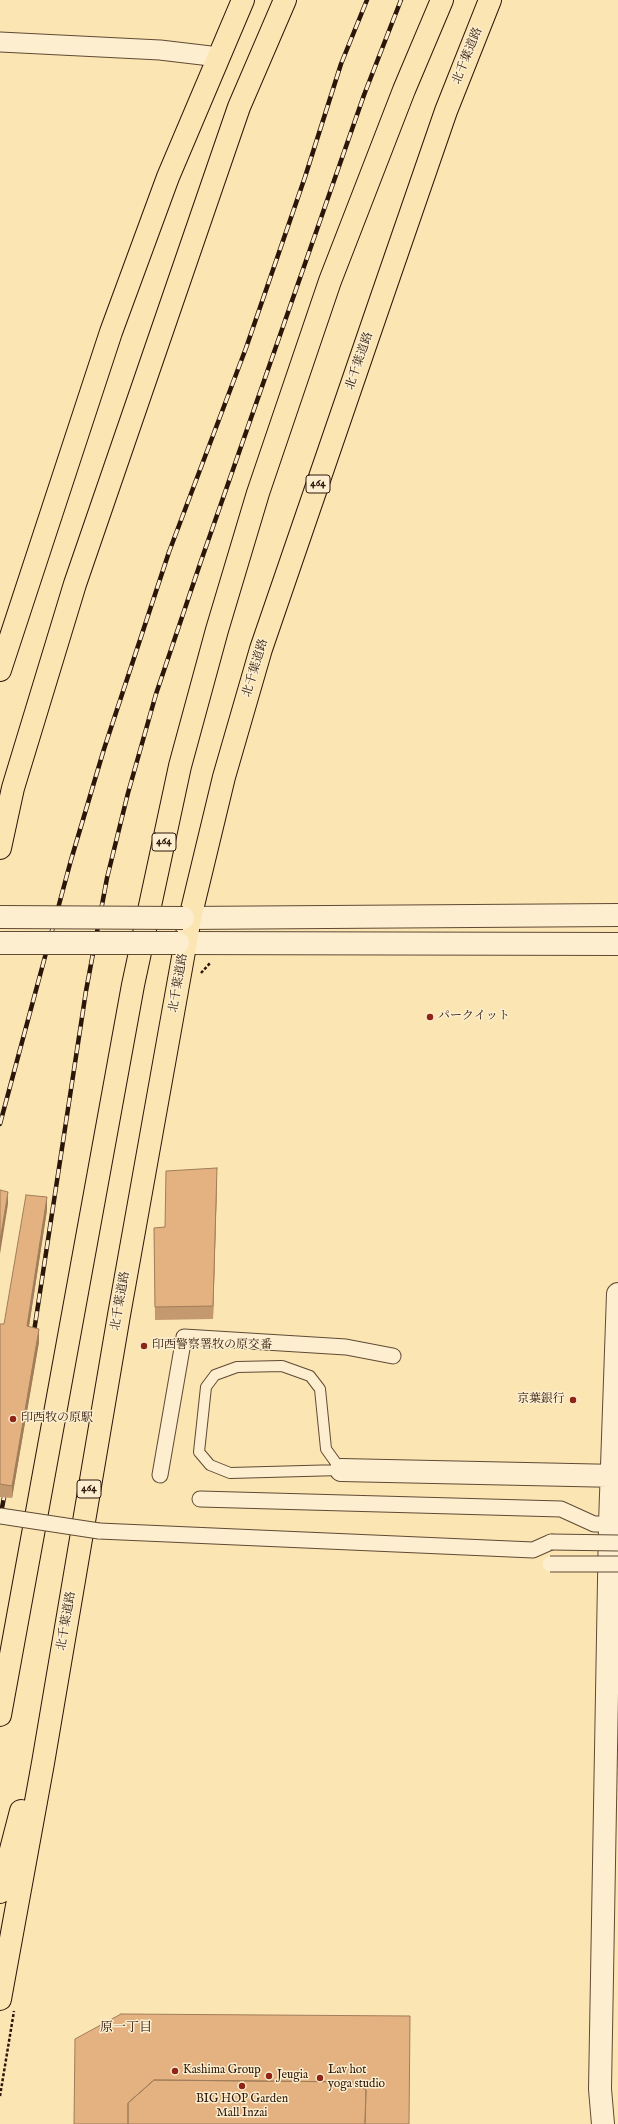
<!DOCTYPE html>
<meta charset="utf-8">
<style>
body{margin:0}
canvas{display:block;background:#fae5b3}
</style>
<canvas width="618" height="2124"></canvas>
<script>
const c = document.querySelector('canvas').getContext('2d');
c.lineJoin = 'round';
const toPath = rows => new Path2D(rows.map(r => 'M' + r).join(''));
function strokePath(path, color, width, dash) { c.strokeStyle = color; c.lineWidth = width; c.lineCap = dash ? 'butt' : 'round'; c.setLineDash(dash || []); c.stroke(path); }
function fill(path, color) { c.fillStyle = color; c.fill(path, 'evenodd'); }
function write(font, color, halo, rows, align = 'center') {
  c.font = font + ' "IM FELL English","Noto Serif JP",serif'; c.lineWidth = 3; c.setLineDash([]); c.textBaseline = 'middle'; c.strokeStyle = halo; c.fillStyle = color; for (const [text, x, y, turn = 0] of rows) {
    c.save(); c.translate(x, y); c.rotate((+turn || 0) * Math.PI / 180); c.textAlign = isNaN(turn) ? turn : align; if (halo) c.strokeText(text, 0, 0); c.fillText(text, 0, 0); c.restore();
  }
}
const service = toPath([
 [282,1366,310,1376,320,1389,326,1449,341,1470,230,1473,210,1465,199,1452,206,1387,215,1375,237,1367,282,1366]
]);
const pedestrian = toPath([
 [160,1475,184,1337,346,1347,393,1356],
 [200,1499,561,1509,594,1524,618,1524],
 [99,1531,533,1550,551,1542]
]);
const minor = toPath([
 [0,42,160,50,219,57]
]);
const tertiary = toPath([
 [183,918,618,915],
 [178,943,618,944],
 [341,1470,618,1476],
 [603,2124,600,2089,610,1524,618,1294]
]);
const trunk = toPath([
 [0,670,111,332,168,177,243,0],
 [0,848,13,788,75,584,239,107,285,0],
 [0,1715,133,985,180,766,217,630,258,493,330,281,404,90,442,0],
 [0,1892,21,1811],
 [0,1999,43,1763,119,1315,190,918,224,777,261,649,377,311,446,111,490,0]
]);
strokePath(service, '#604a34', 12);
strokePath(pedestrian, '#604a34', 17);
strokePath(minor, '#604a34', 21);
strokePath(tertiary, '#604a34', 24);
strokePath(trunk, '#2c160a', 24);
strokePath(toPath([
 [201,973,211,962],
 [0,2096,14,2011]
]), '#2c160a', 2.5, [3, 2]);
strokePath(service, '#fceece', 10);
strokePath(pedestrian, '#fceece', 15);
strokePath(minor, '#fceece', 19);
strokePath(tertiary, '#fceece', 22);
strokePath(trunk, '#fae5b3', 22);
const rail = toPath([
 [0,1124,71,860,104,749,169,552,246,348,305,177,341,64,367,0],
 [33,1338,86,991,107,878,128,793,156,694,201,561,364,95,401,0],
 [0,1518,6,1487]
]);
strokePath(rail, '#2c160a', 4.5);
strokePath(rail, '#fceece', 3, [9]);
const pedestrianBridge = toPath([
 [0,1516,99,1531],
 [551,1542,618,1543],
 [550,1564,618,1564]
]);
const tertiaryBridge = toPath([
 [0,917,183,918],
 [0,943,178,943]
]);
strokePath(pedestrianBridge, '#604a34', 17, []);
strokePath(tertiaryBridge, '#604a34', 24, []);
strokePath(pedestrianBridge, '#fceece', 15);
strokePath(tertiaryBridge, '#fceece', 22);
fill(toPath([
 [217,1181,213,1319,155,1320,154,1228,165,1227],
 [47,1210,29,1326,39,1342,12,1498,0,1497,0,1324,4,1324]
]), '#c4996f');
fill(toPath([
 [217,1168,217,1181,213,1319,213,1306],
 [8,1192,8,1204,0,1254,0,1241],
 [47,1197,47,1210,27,1339,27,1326],
 [39,1329,39,1342,12,1498,12,1486]
]), '#a07d5a');
const building = toPath([
 [217,1168,213,1306,155,1307,154,1228,165,1227,166,1171,217,1168],
 [0,1190,8,1192,0,1241,0,1190],
 [26,1195,47,1197,27,1326,39,1329,12,1486,0,1484,0,1324,4,1324,26,1195],
 [121,2014,410,2016,409,2124,365,2124,366,2090,357,2082,154,2080,128,2103,128,2124,74,2124,75,2039,121,2014],
 [154,2080,357,2082,366,2090,365,2124,128,2124,128,2103,154,2080]
]);
fill(building, '#e4b281');
strokePath(building, '#a07d5a', 1);
for (const [x, y, r, color] of [
 [430,1017,4,"#8f2418"],
 [144,1346,4,"#8f2418"],
 [573,1400,4,"#8f2418"],
 [13,1419,4,"#8f2418"],
 [175,2071,4,"#8f2418"],
 [269,2076,4,"#8f2418"],
 [320,2078,4,"#8f2418"],
 [242,2086,4,"#8f2418"]
]) { const dot = new Path2D(); dot.arc(x, y, r, 0, 2 * Math.PI); c.fillStyle = color; c.fill(dot); strokePath(dot, '#fceece', 1.5); }
for (const [x, y, w] of [
 [318,484,24],
 [164,842,24],
 [89,1489,24]
]) { const box = new Path2D(); box.roundRect(x - w / 2, y - 9, w, 18, 3); c.fillStyle = '#fceece'; c.fill(box); strokePath(box, '#2c160a', 1); }
write('bold 11px', '#2c160a', null, [
 ["464",318,484],
 ["464",164,842],
 ["464",89,1489]
]);
write('12px', '#2c160a', '#fceece', [
 ["北千葉道路",468,56,-68],
 ["北千葉道路",360,361,-71],
 ["北千葉道路",256,668,-73],
 ["北千葉道路",179,983,-80],
 ["北千葉道路",121,1301,-80],
 ["北千葉道路",67,1621,-80]
]);
write('12px', '#2c160a', '#fceece', [
 ["パークイット",438,1017],
 ["印西警察署牧の原交番",152,1346],
 ["京葉銀行",565,1400,"right"],
 ["印西牧の原駅",21,1419],
 ["Kashima Group",183,2071],
 ["Lav hot",328,2071],
 ["yoga studio",328,2085],
 ["Jeugia",277,2076],
 ["BIG HOP Garden",242,2100,"center"],
 ["Mall Inzai",242,2114,"center"]
], 'left');
write('13px', '#2c160a', '#fceece', [
 ["原一丁目",126,2028]
]);
</script>
